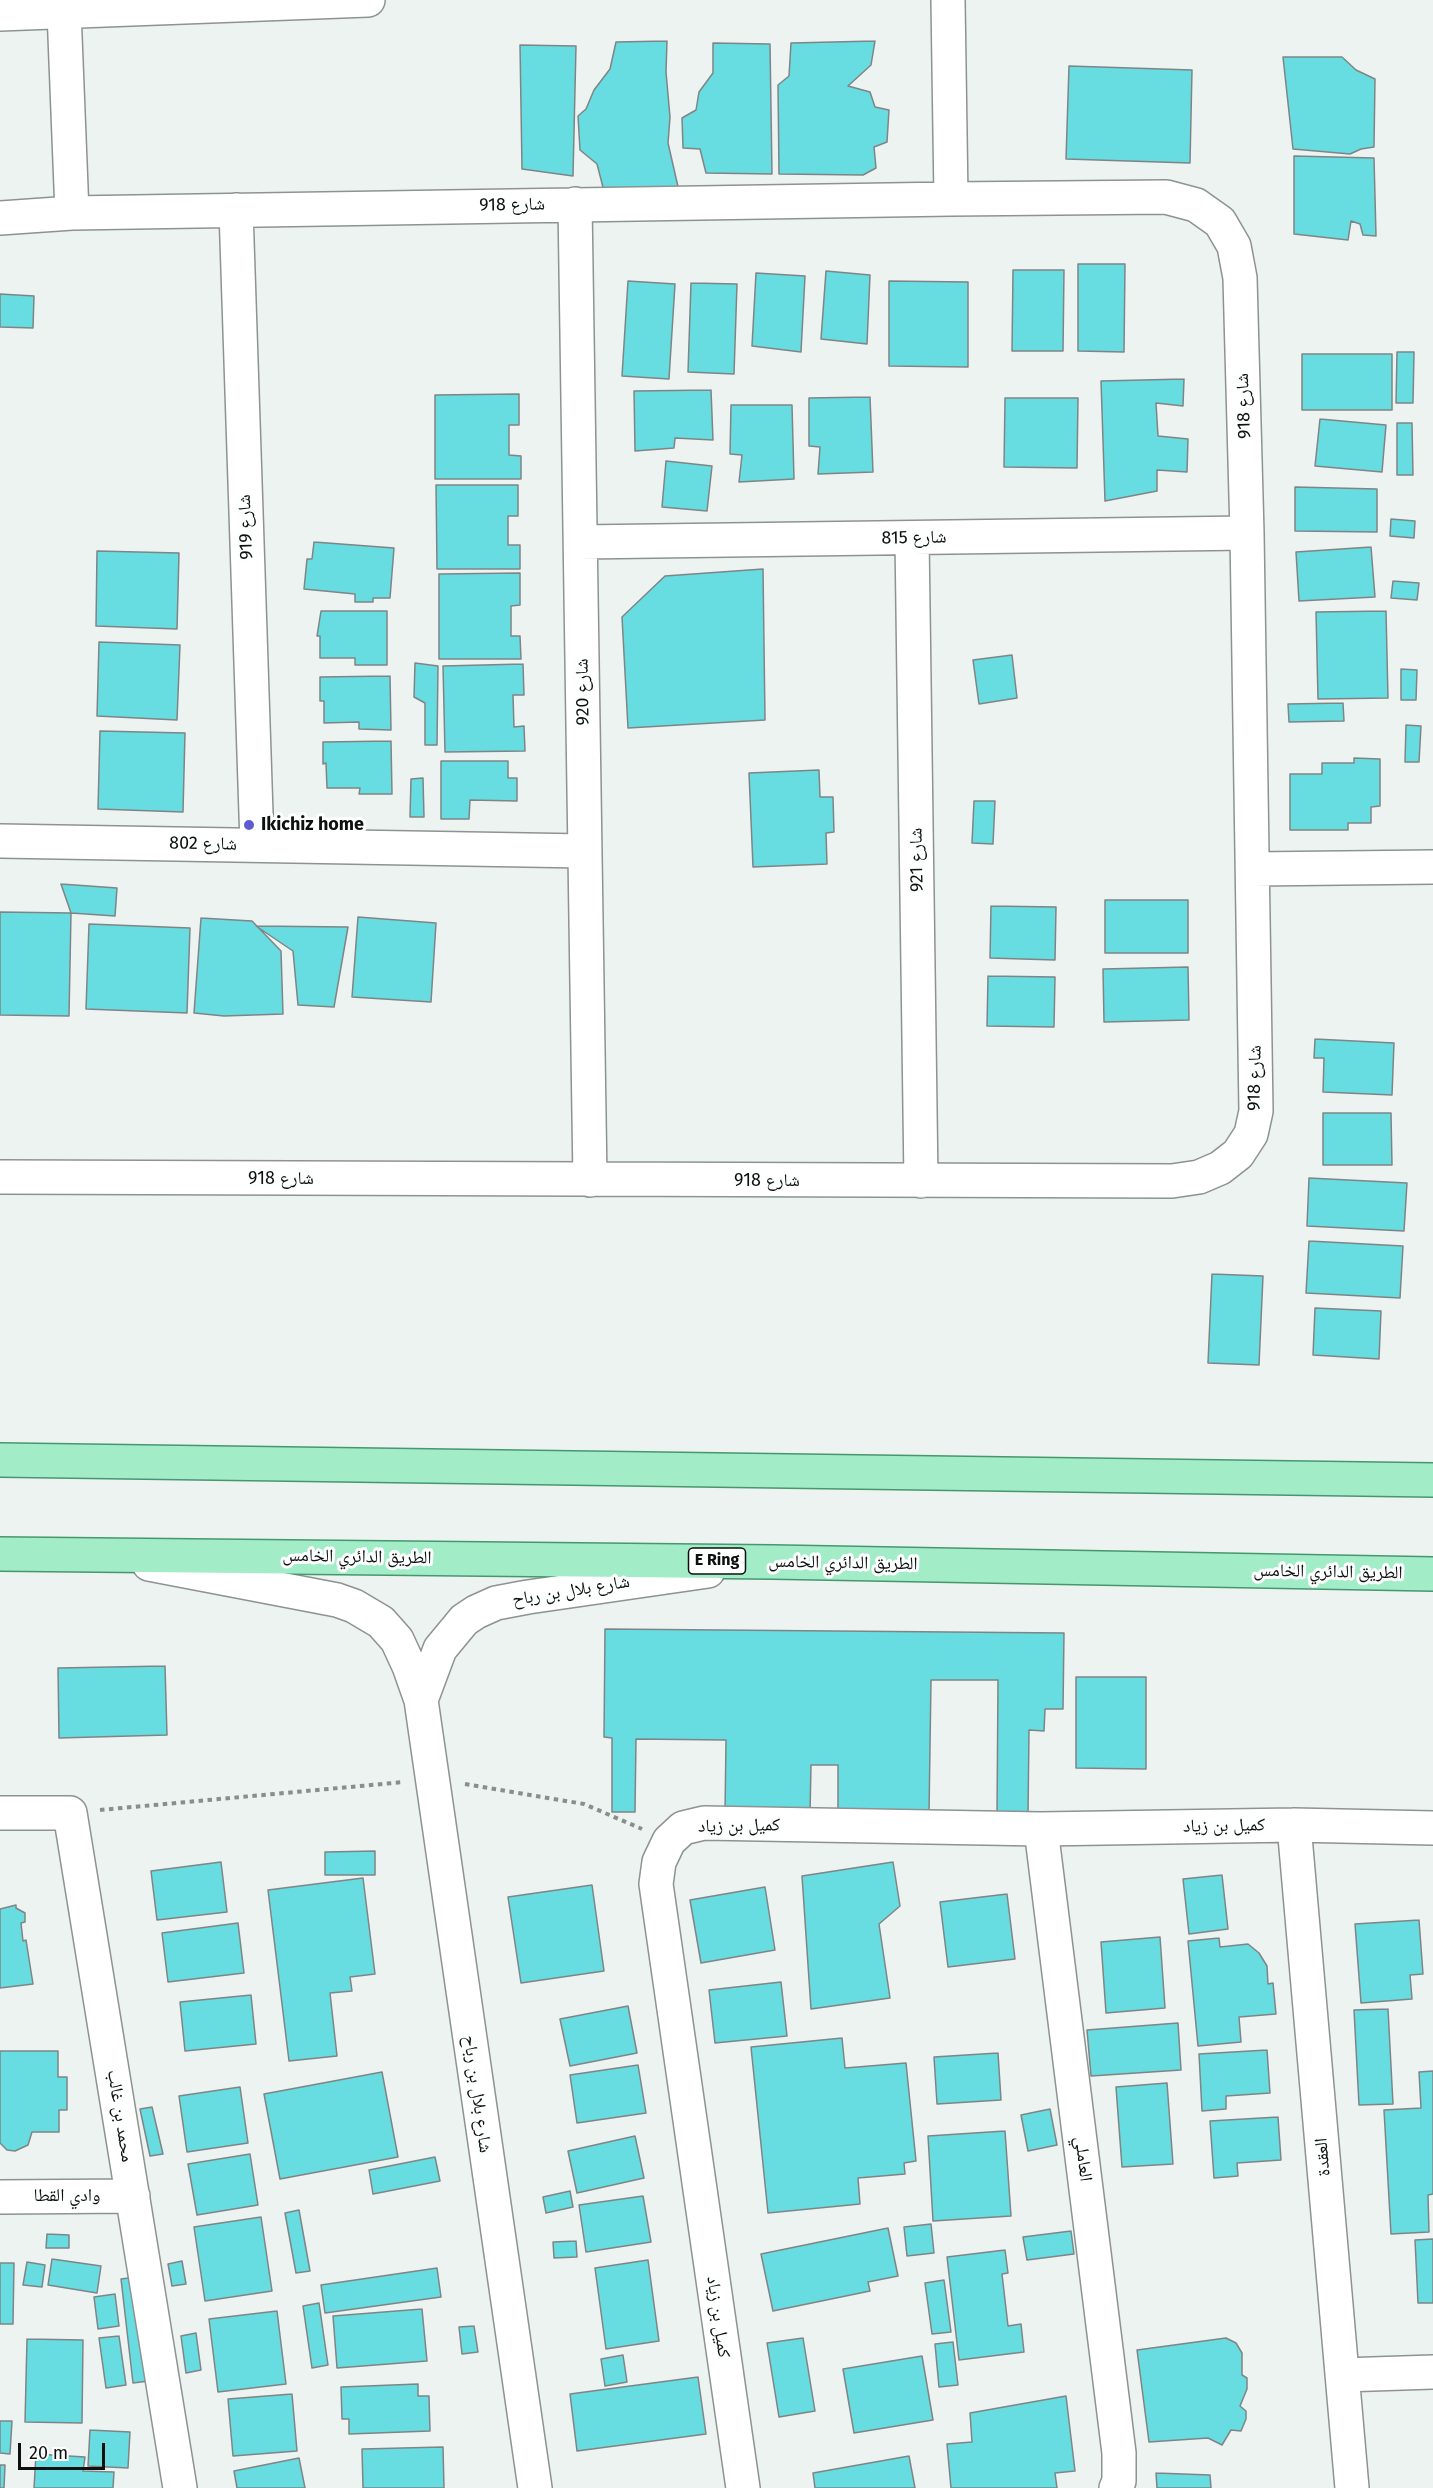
<!DOCTYPE html>
<meta charset="utf-8">
<style>
body{margin:0}
#map{position:relative;width:1433px;height:2488px;overflow:hidden;background:#ecf3f1;font-family:"Fira Sans",sans-serif}
canvas{display:block}
.scale{position:absolute;left:18px;top:2443px;width:87px;height:27px;box-sizing:border-box;border:3px solid #0e1010;border-top:0;padding-left:8px;font-size:18px;line-height:21px;white-space:nowrap;color:#0e1010;-webkit-text-stroke:4px #fcfffe;paint-order:stroke}
</style>
<div id="map">
<canvas width="1433" height="2488"></canvas>
<div class="scale">20 m</div>
</div>
<script>
const c = document.querySelector('canvas').getContext('2d');
c.lineJoin = 'round';
function fill(path, color) { c.fillStyle = color; c.fill(path, 'evenodd'); }
const toPath = rows => new Path2D(rows.map(r => 'M' + r).join(''));
function strokePath(path, color, width, dash) { c.strokeStyle = color; c.lineWidth = width; c.lineCap = dash ? 'butt' : 'round'; c.setLineDash(dash || []); c.stroke(path); }
function write(font, color, halo, rows, align = 'center') {
  c.font = font + ' "Fira Sans","Noto Naskh Arabic",sans-serif'; c.lineWidth = 6; c.setLineDash([]); c.textBaseline = 'middle'; c.strokeStyle = halo; c.fillStyle = color; for (const [text, x, y, turn = 0] of rows) {
    c.save(); c.translate(x, y); c.rotate((+turn || 0) * Math.PI / 180); c.textAlign = isNaN(turn) ? turn : align; if (halo) c.strokeText(text, 0, 0); c.fillText(text, 0, 0); c.restore();
  }
}
const building = toPath([
 [667,41,666,72,670,117,668,143,679,191,605,195,597,164,580,150,578,116,586,109,594,90,610,69,616,42,667,41],
 [875,41,871,65,848,86,870,92,875,107,889,110,887,142,874,147,876,168,863,175,779,174,778,85,789,76,791,43,875,41],
 [713,43,770,44,772,174,706,173,700,149,683,148,682,118,696,110,699,92,713,73,713,43],
 [520,45,576,46,573,176,522,169,520,45],
 [1283,57,1342,57,1356,70,1375,79,1374,147,1361,149,1350,154,1293,149,1283,57],
 [1069,66,1192,70,1190,163,1066,159,1069,66],
 [1294,156,1374,158,1376,236,1363,235,1360,224,1351,221,1348,240,1294,234,1294,156],
 [1078,264,1125,264,1124,352,1078,351,1078,264],
 [1013,270,1064,270,1063,351,1012,351,1013,270],
 [826,271,870,275,867,344,821,339,826,271],
 [756,273,805,276,801,352,752,346,756,273],
 [628,281,675,284,669,379,622,376,628,281],
 [889,281,968,282,968,367,889,366,889,281],
 [691,283,737,284,734,374,688,372,691,283],
 [0,294,34,296,33,328,0,327,0,294],
 [1397,352,1414,352,1413,403,1396,403,1397,352],
 [1302,354,1392,354,1392,410,1302,410,1302,354],
 [1184,379,1183,406,1156,403,1158,436,1188,439,1187,472,1157,470,1157,491,1105,501,1101,381,1184,379],
 [711,390,713,440,675,438,674,448,635,451,634,391,711,390],
 [519,394,519,425,509,425,509,455,521,456,521,479,435,479,435,395,519,394],
 [870,397,873,472,818,474,820,447,809,446,809,398,870,397],
 [1005,398,1078,398,1077,468,1004,467,1005,398],
 [731,405,792,405,794,479,739,482,742,455,730,454,731,405],
 [1320,419,1386,425,1382,472,1315,466,1320,419],
 [1397,423,1412,423,1413,475,1397,475,1397,423],
 [666,461,712,466,707,511,662,507,666,461],
 [436,485,518,485,518,516,508,516,508,545,520,545,520,569,437,569,436,485],
 [1295,487,1377,489,1377,532,1295,531,1295,487],
 [1391,519,1415,521,1414,538,1390,536,1391,519],
 [314,542,394,548,390,598,373,598,373,602,355,602,355,594,304,589,307,559,312,559,314,542],
 [1371,547,1375,597,1299,601,1296,552,1371,547],
 [97,551,179,553,177,629,96,626,97,551],
 [763,569,765,720,628,728,622,617,665,576,763,569],
 [520,573,520,605,511,606,511,636,520,636,521,659,439,659,439,574,520,573],
 [1393,581,1419,583,1417,600,1391,598,1393,581],
 [321,611,387,611,387,665,355,665,355,658,320,658,320,636,317,636,321,611],
 [1386,611,1388,698,1318,699,1316,612,1386,611],
 [99,642,180,645,177,720,97,716,99,642],
 [1012,655,1017,698,979,704,973,660,1012,655],
 [415,663,438,666,437,745,425,745,425,703,414,697,415,663],
 [523,664,524,695,513,695,514,727,524,726,525,751,445,752,443,666,523,664],
 [1401,669,1417,670,1416,700,1401,700,1401,669],
 [390,676,391,730,359,729,359,722,324,723,324,701,320,701,320,677,390,676],
 [1343,703,1344,721,1289,722,1288,704,1343,703],
 [1406,725,1421,726,1419,762,1405,762,1406,725],
 [100,731,185,733,183,812,98,809,100,731],
 [391,741,392,794,359,794,360,788,327,788,326,763,323,764,323,742,391,741],
 [1354,758,1380,759,1380,806,1371,807,1371,823,1348,823,1348,830,1290,830,1290,774,1322,774,1322,763,1354,763,1354,758],
 [441,761,508,761,508,778,517,778,517,801,470,800,469,819,441,819,441,761],
 [819,770,820,797,833,797,834,832,826,833,827,864,753,867,749,773,819,770],
 [423,778,424,817,410,817,411,779,423,778],
 [974,801,995,801,993,844,972,843,974,801],
 [61,884,117,888,115,916,71,913,61,884],
 [1105,900,1188,900,1188,953,1105,953,1105,900],
 [991,906,1056,907,1055,960,990,958,991,906],
 [0,912,71,913,69,1016,0,1015,0,912],
 [358,917,436,923,431,1002,352,997,358,917],
 [201,918,252,921,281,951,283,1014,224,1016,194,1013,201,918],
 [89,924,190,928,187,1013,86,1009,89,924],
 [256,926,348,927,334,1007,298,1005,293,951,256,926],
 [1188,967,1189,1020,1104,1022,1103,969,1188,967],
 [988,976,1055,977,1054,1027,987,1026,988,976],
 [1315,1039,1394,1043,1392,1095,1323,1092,1324,1058,1314,1058,1315,1039],
 [1323,1113,1391,1113,1392,1165,1323,1165,1323,1113],
 [1309,1178,1407,1183,1404,1231,1307,1226,1309,1178],
 [1309,1241,1403,1246,1400,1298,1306,1293,1309,1241],
 [1212,1274,1263,1276,1259,1365,1208,1363,1212,1274],
 [1315,1308,1381,1311,1379,1359,1313,1355,1315,1308],
 [605,1629,1064,1633,1063,1709,1045,1709,1044,1731,1029,1730,1028,1815,997,1815,998,1680,931,1680,929,1814,838,1814,838,1765,811,1765,810,1813,725,1813,726,1740,636,1739,635,1812,612,1812,612,1738,604,1737,605,1629],
 [165,1666,167,1735,59,1738,58,1668,165,1666],
 [1076,1677,1146,1677,1146,1769,1076,1768,1076,1677],
 [375,1851,375,1875,325,1875,325,1852,375,1851],
 [221,1862,227,1912,157,1920,151,1871,221,1862],
 [893,1862,900,1906,879,1924,890,1998,811,2009,802,1876,893,1862],
 [1222,1875,1228,1929,1189,1934,1183,1879,1222,1875],
 [363,1878,375,1974,350,1977,352,1991,330,1993,337,2056,289,2061,268,1890,363,1878],
 [592,1885,604,1971,521,1983,508,1897,592,1885],
 [765,1887,775,1950,701,1963,690,1900,765,1887],
 [1007,1894,1015,1959,948,1967,940,1902,1007,1894],
 [16,1905,16,1908,25,1913,25,1922,21,1923,23,1941,26,1940,33,1984,0,1988,0,1909,16,1905],
 [1419,1920,1423,1974,1410,1975,1412,1999,1361,2003,1355,1924,1419,1920],
 [238,1923,244,1973,168,1982,162,1933,238,1923],
 [1160,1937,1165,2008,1106,2013,1101,1942,1160,1937],
 [1219,1938,1220,1947,1248,1944,1259,1953,1267,1966,1268,1984,1273,1983,1276,2014,1239,2017,1241,2042,1198,2046,1188,1941,1219,1938],
 [781,1982,787,2036,715,2043,709,1990,781,1982],
 [251,1995,256,2044,185,2051,180,2002,251,1995],
 [628,2006,637,2053,570,2066,560,2019,628,2006],
 [1388,2009,1393,2104,1359,2105,1354,2010,1388,2009],
 [1178,2023,1181,2070,1091,2076,1087,2030,1178,2023],
 [842,2038,845,2068,906,2063,916,2161,904,2163,905,2174,858,2178,860,2204,768,2213,751,2047,842,2038],
 [1267,2050,1270,2093,1226,2096,1226,2109,1202,2111,1199,2054,1267,2050],
 [0,2051,58,2051,58,2077,67,2077,67,2110,59,2110,59,2132,32,2132,28,2145,15,2151,7,2150,0,2143,0,2051],
 [998,2053,1001,2100,937,2104,934,2057,998,2053],
 [638,2065,646,2113,577,2123,570,2075,638,2065],
 [1433,2071,1433,2194,1428,2195,1429,2232,1391,2234,1384,2110,1421,2108,1419,2072,1433,2071],
 [382,2072,398,2157,280,2179,264,2094,382,2072],
 [1167,2083,1173,2164,1122,2167,1116,2087,1167,2083],
 [240,2087,248,2143,187,2152,179,2096,240,2087],
 [152,2107,163,2154,150,2156,140,2109,152,2107],
 [1050,2109,1057,2145,1028,2151,1021,2115,1050,2109],
 [1278,2117,1281,2160,1237,2163,1238,2176,1214,2178,1210,2121,1278,2117],
 [1005,2131,1011,2216,933,2221,928,2136,1005,2131],
 [635,2136,644,2178,577,2193,568,2151,635,2136],
 [250,2154,258,2205,197,2215,188,2164,250,2154],
 [435,2157,440,2181,373,2194,369,2170,435,2157],
 [570,2191,573,2207,546,2213,543,2197,570,2191],
 [643,2196,651,2242,586,2252,579,2205,643,2196],
 [299,2210,310,2271,296,2273,285,2213,299,2210],
 [261,2217,272,2291,205,2301,194,2227,261,2217],
 [931,2224,934,2253,907,2256,904,2227,931,2224],
 [888,2228,898,2276,868,2282,870,2291,773,2311,761,2254,888,2228],
 [1071,2231,1074,2254,1027,2260,1023,2237,1071,2231],
 [47,2234,69,2235,69,2248,46,2248,47,2234],
 [1433,2239,1433,2303,1418,2303,1415,2240,1433,2239],
 [576,2241,577,2257,554,2258,553,2242,576,2241],
 [1005,2250,1008,2273,1002,2274,1008,2326,1021,2324,1024,2352,959,2360,947,2257,1005,2250],
 [52,2259,101,2266,97,2293,48,2285,52,2259],
 [648,2260,659,2341,606,2349,595,2268,648,2260],
 [182,2261,186,2284,172,2286,168,2264,182,2261],
 [27,2262,45,2265,42,2287,23,2285,27,2262],
 [0,2263,14,2263,13,2324,0,2324,0,2263],
 [437,2268,441,2297,325,2313,321,2285,437,2268],
 [136,2277,149,2381,133,2383,121,2279,136,2277],
 [944,2280,951,2332,932,2334,925,2283,944,2280],
 [115,2294,119,2326,98,2329,94,2297,115,2294],
 [319,2303,328,2365,312,2368,303,2306,319,2303],
 [422,2309,427,2361,337,2368,333,2316,422,2309],
 [277,2311,286,2384,218,2392,209,2319,277,2311],
 [474,2326,478,2352,462,2354,459,2327,474,2326],
 [196,2333,201,2370,186,2373,181,2336,196,2333],
 [119,2336,126,2385,106,2388,99,2338,119,2336],
 [803,2338,815,2411,779,2417,767,2343,803,2338],
 [1226,2338,1236,2343,1242,2353,1242,2375,1247,2378,1247,2389,1240,2406,1246,2411,1246,2419,1241,2431,1231,2430,1222,2445,1208,2438,1149,2442,1137,2350,1226,2338],
 [27,2339,83,2340,82,2423,25,2422,27,2339],
 [953,2342,958,2385,939,2387,935,2344,953,2342],
 [623,2355,627,2382,605,2386,601,2359,623,2355],
 [922,2356,933,2420,854,2433,843,2369,922,2356],
 [698,2377,706,2434,577,2451,570,2394,698,2377],
 [418,2384,418,2396,429,2396,430,2431,349,2434,349,2419,342,2419,341,2387,418,2384],
 [292,2394,297,2451,233,2456,228,2399,292,2394],
 [1066,2396,1075,2471,1055,2473,1057,2488,951,2488,947,2444,972,2442,970,2413,1066,2396],
 [0,2421,12,2421,10,2454,0,2453,0,2421],
 [90,2430,130,2432,128,2468,88,2466,90,2430],
 [443,2447,444,2488,363,2488,362,2449,443,2447],
 [36,2454,85,2457,83,2471,114,2472,113,2488,34,2488,36,2454],
 [909,2456,915,2488,815,2488,813,2473,909,2456],
 [299,2458,305,2488,237,2488,234,2471,299,2458],
 [0,2465,5,2465,4,2488,0,2488,0,2465],
 [1156,2473,1210,2475,1211,2488,1157,2488,1156,2473]
]);
fill(building, '#67dce1');
strokePath(building, '#7f8585', 1.5);
const minor = toPath([
 [948,0,951,199],
 [64,11,72,213],
 [0,14,368,0],
 [575,204,590,1180],
 [236,210,257,844],
 [0,218,72,213,951,199,1166,197,1196,205,1220,222,1234,246,1240,278,1247,533,1256,1111,1251,1134,1238,1154,1220,1168,1199,1177,1172,1181,0,1177],
 [912,538,921,1181],
 [581,542,1247,533],
 [0,841,585,851],
 [1253,869,1433,867],
 [149,1564,337,1600,354,1606,381,1622,397,1640,409,1666,421,1700,535,2488],
 [421,1700,440,1649,464,1620,476,1612,496,1603,528,1597,708,1571],
 [0,1813,70,1813,180,2488],
 [1294,1825,1352,2488],
 [1041,1829,1119,2453,1119,2481,1116,2488],
 [0,2197,133,2196],
 [1342,2375,1433,2372],
 [743,2488,656,1884,659,1862,669,1841,683,1828,704,1823,1041,1829,1294,1825,1433,1828]
]);
const major = toPath([
 [0,1460,1433,1480],
 [0,1554,773,1562,1433,1574]
]);
strokePath(minor, '#8d9392', 36);
strokePath(major, '#46976e', 36);
strokePath(toPath([
 [465,1784,584,1804,642,1829],
 [100,1810,404,1782]
]), '#898e8d', 4, [4.5, 4.5]);
strokePath(minor, '#fff', 33);
strokePath(major, '#a2ecc7', 33);
for (const [x, y, r, color] of [
 [249,825,6,"#5e5ad2"]
]) { const dot = new Path2D(); dot.arc(x, y, r, 0, 2 * Math.PI); c.fillStyle = color; c.fill(dot); strokePath(dot, '#fcfffe', 2); }
for (const [x, y, w] of [
 [717,1561,57]
]) { const box = new Path2D(); box.roundRect(x - w / 2, y - 13, w, 26, 4.5); c.fillStyle = '#fcfffe'; c.fill(box); strokePath(box, '#0e1010', 1.5); }
write('bold 16px', '#0e1010', null, [
 ["E Ring",717,1561]
]);
write('18px', '#0e1010', '#fcfffe', [
 ["شارع 918",512,205,-1],
 ["شارع 918",1244,406,-92],
 ["شارع 919",246,527,-92],
 ["شارع 815",914,538,-1],
 ["شارع 920",583,692,-91],
 ["شارع 802",203,844,1],
 ["شارع 921",917,860,-91],
 ["شارع 918",1255,1078,-89],
 ["شارع 918",281,1179],
 ["شارع 918",767,1181],
 ["الطريق الدائري الخامس",357,1557,1],
 ["الطريق الدائري الخامس",843,1563,1],
 ["الطريق الدائري الخامس",1328,1572,1],
 ["شارع بلال بن رباح",571,1591,-9],
 ["كميل بن زياد",739,1826,-1],
 ["كميل بن زياد",1224,1826,-1],
 ["شارع بلال بن رباح",477,2094,82],
 ["محمد بن غالب",120,2116,81],
 ["العقدة",1323,2157,-95],
 ["العاملي",1083,2159,83],
 ["وادي القطا",67,2196],
 ["كميل بن زياد",718,2317,82]
]);
write('bold 18px', '#0e1010', '#fcfffe', [
 ["Ikichiz home",261,825]
], 'left');
</script>
